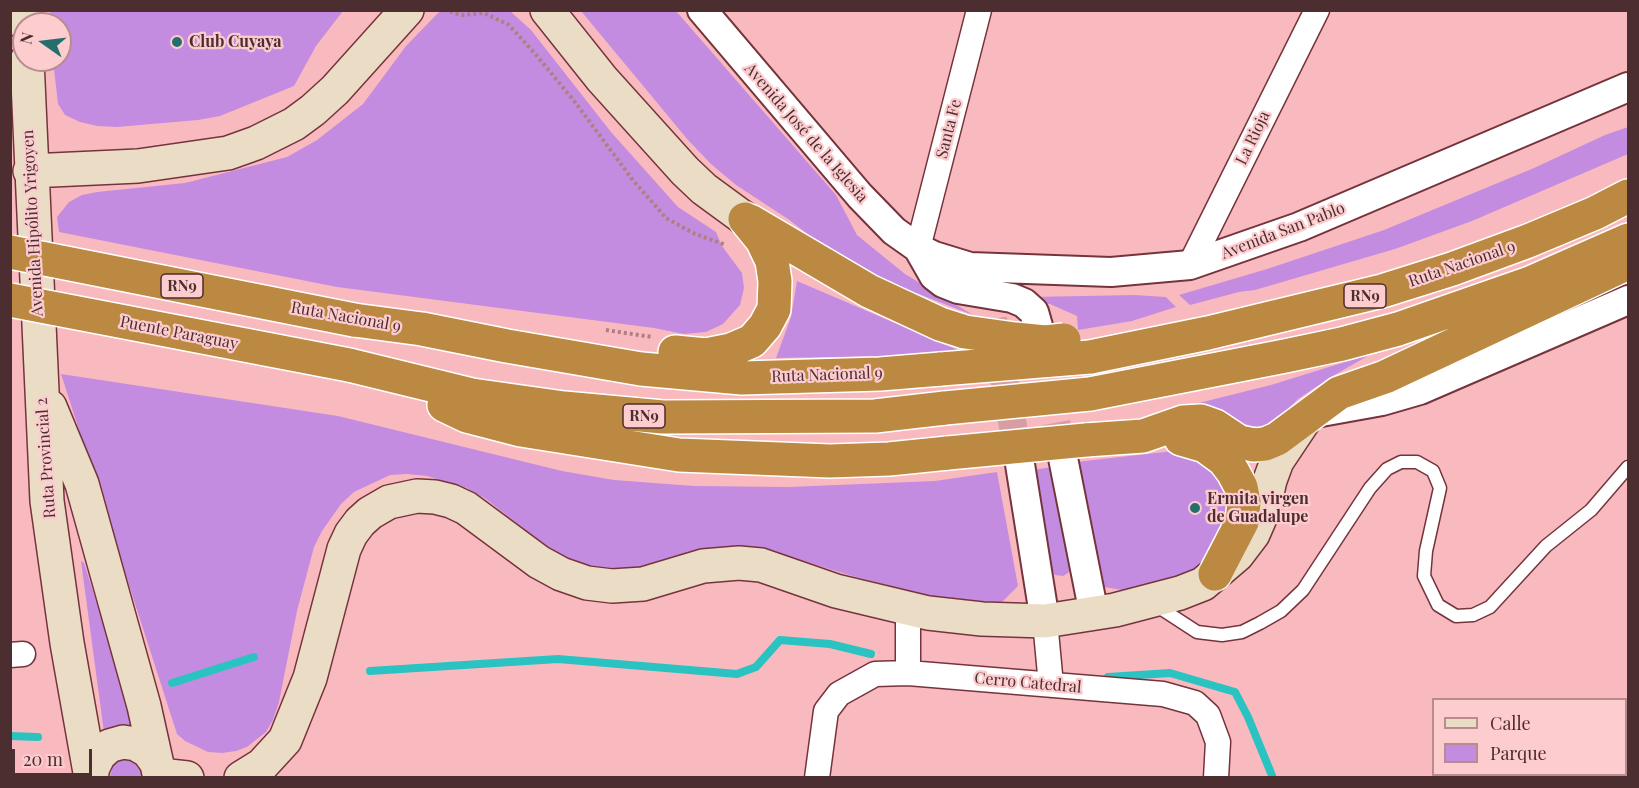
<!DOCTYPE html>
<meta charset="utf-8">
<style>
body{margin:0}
#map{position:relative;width:1639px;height:788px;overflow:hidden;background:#f9babf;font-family:"Playfair Display",serif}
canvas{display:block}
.frame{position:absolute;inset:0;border:12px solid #4c2d30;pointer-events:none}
.legend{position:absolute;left:1432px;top:698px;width:195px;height:78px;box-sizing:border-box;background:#fccccf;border:2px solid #b68c8f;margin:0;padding:8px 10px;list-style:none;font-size:18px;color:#4c2d30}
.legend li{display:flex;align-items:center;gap:12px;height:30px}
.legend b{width:30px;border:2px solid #b68c8f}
.north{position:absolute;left:12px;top:12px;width:60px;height:60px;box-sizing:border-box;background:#fccccf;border:2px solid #b68c8f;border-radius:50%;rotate:284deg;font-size:16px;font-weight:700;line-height:24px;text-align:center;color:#4c2d30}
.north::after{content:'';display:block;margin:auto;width:21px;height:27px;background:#246f6e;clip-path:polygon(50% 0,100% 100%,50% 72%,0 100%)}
.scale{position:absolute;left:12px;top:749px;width:80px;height:27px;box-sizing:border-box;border:3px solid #4c2d30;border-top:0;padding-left:8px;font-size:18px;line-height:21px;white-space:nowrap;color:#4c2d30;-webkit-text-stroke:4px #fccccf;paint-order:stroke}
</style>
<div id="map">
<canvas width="1639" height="788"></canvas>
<div class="frame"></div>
<ul class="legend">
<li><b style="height:8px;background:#ebdcc6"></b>Calle</li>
<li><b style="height:16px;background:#c48ce0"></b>Parque</li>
</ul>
<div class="north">N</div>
<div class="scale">20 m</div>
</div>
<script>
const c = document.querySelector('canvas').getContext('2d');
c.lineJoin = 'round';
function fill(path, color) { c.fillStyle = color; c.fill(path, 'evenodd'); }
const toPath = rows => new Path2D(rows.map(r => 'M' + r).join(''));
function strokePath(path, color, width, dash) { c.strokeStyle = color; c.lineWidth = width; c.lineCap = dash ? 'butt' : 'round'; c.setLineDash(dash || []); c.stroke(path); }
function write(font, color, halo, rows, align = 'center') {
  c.font = font + ' "Playfair Display",serif'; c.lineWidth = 4.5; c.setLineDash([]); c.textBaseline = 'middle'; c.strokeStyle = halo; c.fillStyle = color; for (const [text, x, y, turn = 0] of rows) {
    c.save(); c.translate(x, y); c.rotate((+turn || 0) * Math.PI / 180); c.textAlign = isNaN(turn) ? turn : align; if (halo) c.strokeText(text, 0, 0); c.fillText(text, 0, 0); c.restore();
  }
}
fill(toPath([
 [443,10,510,11,531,30,611,132,678,207,716,232,722,246,742,273,744,288,740,305,723,324,706,332,684,334,654,328,337,287,59,232,57,217,69,202,82,195,97,192,185,183,287,157,317,140,363,104,406,46,438,13],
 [50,11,50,10,343,11,316,46,294,86,220,116,198,120,117,127,97,126,80,122,65,115,58,104,53,60,60,60,60,24,51,24],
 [581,11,676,11,836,195,857,235,905,274,973,315,882,280,827,249,788,219,736,185,711,164,688,140],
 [1628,127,1628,154,1472,221,1395,249,1255,290,1239,292,1190,305,1179,295,1267,269,1384,230,1534,168,1605,135],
 [797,281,958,350,890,356,776,358,791,317],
 [1135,295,1166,297,1176,307,1132,321,1078,330,1077,316,1050,304,1029,301,1030,297],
 [1371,354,1331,377,1298,399,1281,417,1264,427,1255,427,1235,421,1171,410,1271,385],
 [61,374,338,416,562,471,614,480,694,486,788,487,935,481,997,472,1018,586,1002,602,989,604,953,602,856,577,773,552,636,572,585,567,565,558,530,534,486,499,467,488,427,476,407,474,390,475,354,492,341,504,322,531,314,547,297,611,279,702,273,720,266,732,247,747,236,751,222,753,208,752,185,741,177,734],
 [1182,450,1215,460,1234,507,1200,567,1174,580,1146,587,1122,590,1104,587,1097,576,1076,462],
 [1052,467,1071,567,1068,573,1063,576,1055,575,1051,569,1033,470],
 [81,561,84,563,138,732,105,740],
 [123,759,129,759,140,764,146,777,110,777,113,765]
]), '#c48ce0');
strokePath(toPath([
 [370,671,558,659,737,674,756,667,780,640,830,644,871,654],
 [1108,677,1170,673,1235,692,1248,717,1273,778],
 [172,683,254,657],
 [10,736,38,737]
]), '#2bc3c2', 8);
strokePath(toPath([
 [993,319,1019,458],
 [1041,340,1062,453]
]), '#d69ea2', 28, [28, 14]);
const service = toPath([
 [1154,604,1197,632,1222,635,1242,632,1260,623,1281,611,1303,590,1370,488,1387,469,1401,462,1417,462,1433,471,1440,488,1426,551,1424,576,1438,605,1456,616,1473,615,1490,607,1546,546,1591,510,1628,467]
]);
const minor = toPath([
 [918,248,979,10],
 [1190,265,1317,10],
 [908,609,908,673],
 [1045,621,1051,685],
 [10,655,23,654],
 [817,778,826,711,839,694,875,674,908,673,1163,694,1195,703,1208,715,1218,742,1216,778]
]);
const tertiary = toPath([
 [702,10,860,196,894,231,918,248,934,256,970,267,1111,272,1190,265,1299,227,1628,87],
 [918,248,934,276,943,283,958,289,1012,298,1024,303,1034,312,1038,326],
 [1310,414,1382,401,1420,390,1628,300],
 [1062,453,1094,614],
 [1019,458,1045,621]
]);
const secondary = toPath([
 [25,10,25,24],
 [547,10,602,79,685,171,704,189,745,219],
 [27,60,47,501,67,643,91,778],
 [30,171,138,166,228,153,256,143,294,124,313,110,335,90,407,10],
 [50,407,82,484,144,706,160,778],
 [160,775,187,778],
 [91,778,93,767,99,755,109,746,123,742,136,744,148,751,156,762],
 [241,778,262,765,285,740,310,678,344,549,351,534,360,522,370,513,389,502,417,496,435,497,451,501,466,508,539,562,561,574,587,583,612,586,643,584,703,566,739,563,761,565,836,591,928,613,982,619,1045,621,1115,610,1180,593,1203,584,1237,555,1253,534,1263,511,1270,480,1277,461,1305,419]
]);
const motorway = toPath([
 [750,221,869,291,940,324,965,332],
 [354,320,422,329,507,346,641,369,742,378,880,374,941,369],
 [675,352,706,355,731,350,752,341,765,326,774,309,775,281,772,261,762,240,745,219],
 [1090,357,1208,333,1382,291,1452,269,1528,241,1595,213,1628,196],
 [349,365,472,395,564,408,663,417,875,416,945,408],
 [1090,394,1285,356,1342,344,1398,329,1530,283,1628,240],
 [444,405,467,416,521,430,679,455,830,461,889,459,948,453],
 [1181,439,1205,446,1224,460,1233,472,1241,487,1244,502,1242,522,1215,574],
 [1086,440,1143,436,1183,422,1201,421,1215,426,1239,442,1254,445,1265,444,1277,439,1339,393,1385,377,1628,263]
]);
strokePath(service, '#75343c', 15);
strokePath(minor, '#75343c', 27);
strokePath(tertiary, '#75343c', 32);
strokePath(secondary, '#75343c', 36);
strokePath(motorway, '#fff', 36);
strokePath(toPath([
 [444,10,462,15,484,13,509,25,537,56,575,102,632,179,666,218,695,234,726,245],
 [606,330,652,337]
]), '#b07f83', 4, [3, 3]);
strokePath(service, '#fff', 12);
strokePath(minor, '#fff', 24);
strokePath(tertiary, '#fff', 28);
strokePath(secondary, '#ebdcc6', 33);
strokePath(motorway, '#bb8941', 33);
const motorwayBridge = toPath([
 [10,252,354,320],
 [10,300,349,365],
 [965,332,1015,339,1045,342,1064,340],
 [941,369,1090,357],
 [945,408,1090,394],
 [948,453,1086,440]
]);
strokePath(motorwayBridge, '#fff', 36, []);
strokePath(motorwayBridge, '#bb8941', 33);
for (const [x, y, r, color] of [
 [177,42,6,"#246f6e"],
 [1195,508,6,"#246f6e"]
]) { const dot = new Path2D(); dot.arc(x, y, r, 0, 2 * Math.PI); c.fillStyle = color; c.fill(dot); strokePath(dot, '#fccccf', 2); }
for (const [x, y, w] of [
 [182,286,42],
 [1365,296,42],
 [644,416,42]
]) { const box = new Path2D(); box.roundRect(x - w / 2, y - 12, w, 24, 4.5); c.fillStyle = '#fccccf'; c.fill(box); strokePath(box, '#4c2d30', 1.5); }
write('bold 15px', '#4c2d30', null, [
 ["RN9",182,286],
 ["RN9",1365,296],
 ["RN9",644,416]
]);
write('bold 16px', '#4c2d30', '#fccccf', [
 ["Club Cuyaya",189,42],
 ["Ermita virgen",1207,499],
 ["de Guadalupe",1207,517]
], 'left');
write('16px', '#4c2d30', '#fccccf', [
 ["Santa Fe",949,129,-76],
 ["Avenida José de la Iglesia",806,133,49],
 ["La Rioja",1253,138,-64],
 ["Avenida Hipólito Yrigoyen",33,223,-93],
 ["Avenida San Pablo",1283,231,-21],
 ["Ruta Nacional 9",1462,264,-19],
 ["Ruta Nacional 9",346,317,10],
 ["Puente Paraguay",179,333,11],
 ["Ruta Nacional 9",827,375,-2],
 ["Ruta Provincial 2",46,458,-94],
 ["Cerro Catedral",1028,683,5]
]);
</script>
